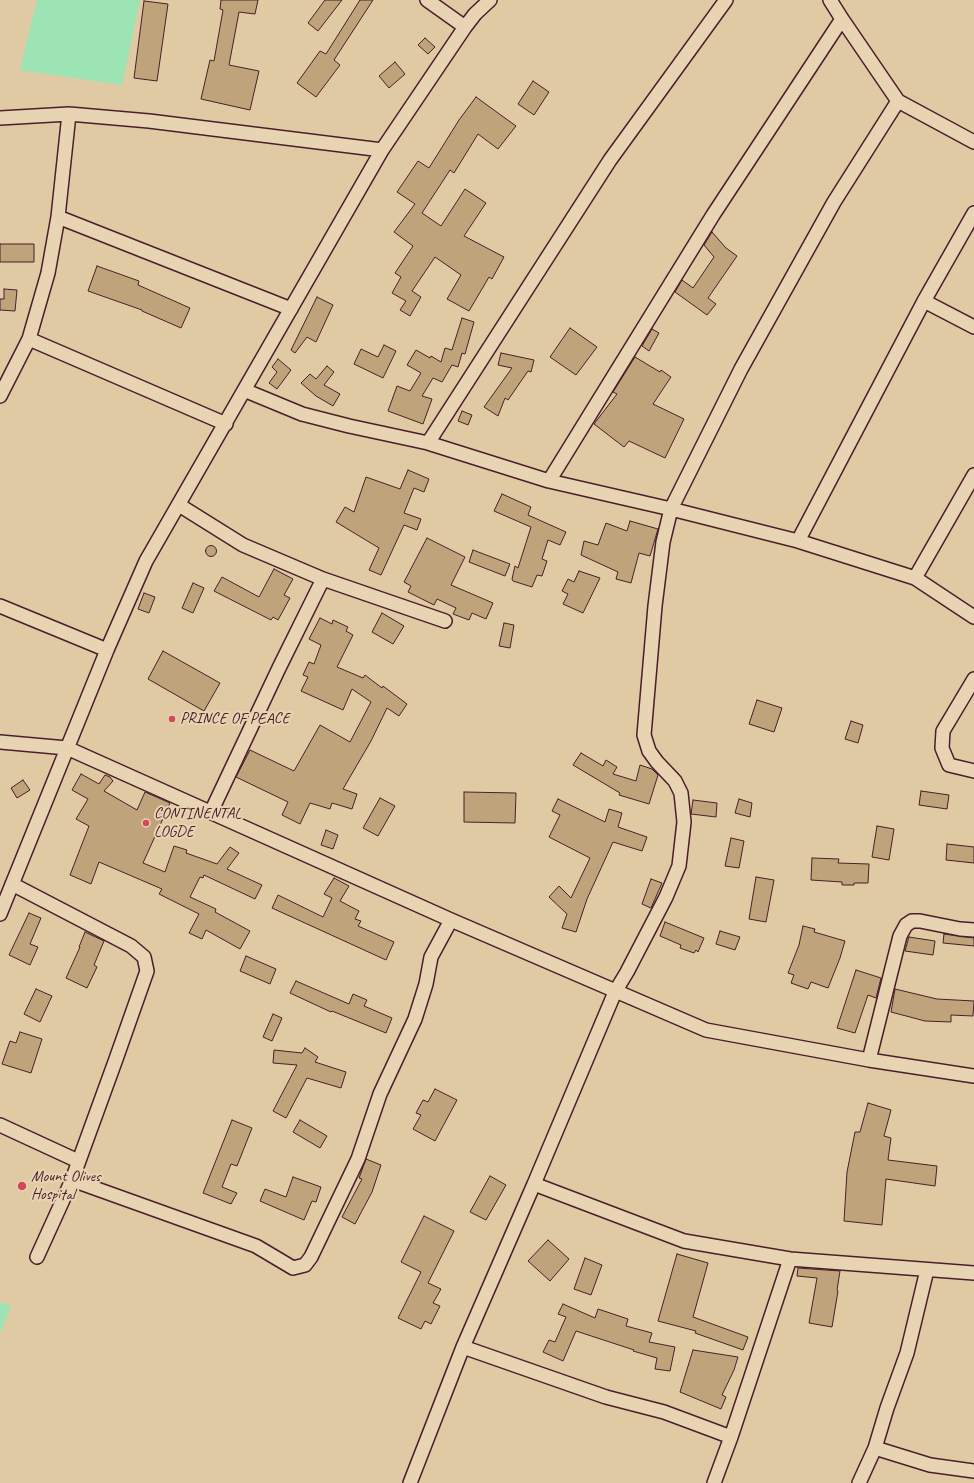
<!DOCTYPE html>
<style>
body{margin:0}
canvas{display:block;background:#e0caa4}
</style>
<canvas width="974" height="1483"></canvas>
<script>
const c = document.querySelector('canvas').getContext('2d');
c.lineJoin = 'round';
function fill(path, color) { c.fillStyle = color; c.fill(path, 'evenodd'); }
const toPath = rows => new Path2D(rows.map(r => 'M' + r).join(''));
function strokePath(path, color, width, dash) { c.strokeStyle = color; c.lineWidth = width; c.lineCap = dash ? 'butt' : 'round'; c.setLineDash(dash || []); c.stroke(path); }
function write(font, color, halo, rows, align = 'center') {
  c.font = font + ' Caveat,sans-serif'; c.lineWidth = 4; c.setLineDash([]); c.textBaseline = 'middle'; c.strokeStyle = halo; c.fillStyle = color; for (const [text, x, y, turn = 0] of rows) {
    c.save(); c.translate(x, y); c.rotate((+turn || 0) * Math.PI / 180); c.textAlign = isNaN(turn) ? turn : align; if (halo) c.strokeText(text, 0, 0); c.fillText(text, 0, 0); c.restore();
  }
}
fill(toPath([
 [37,0,140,0,122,85,20,70],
 [0,1302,11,1306,0,1334]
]), '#9ce4b3');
const building = toPath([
 [221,0,258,0,255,14,239,12,229,65,259,71,250,110,201,99,210,60,214,61,223,10,220,9,221,0],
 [325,0,342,0,318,31,308,23,325,0],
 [360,0,373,0,334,60,340,65,316,97,297,83,320,51,326,54,360,0],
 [144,1,168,4,157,81,134,78,144,1],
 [425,38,435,47,428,54,418,45,425,38],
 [395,62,405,74,389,88,379,76,395,62],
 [533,81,549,92,534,115,518,104,533,81],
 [476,97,516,126,498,149,478,134,454,173,450,170,422,213,441,226,465,189,486,203,464,236,504,257,492,279,489,277,469,311,447,299,461,275,435,257,412,291,421,297,410,316,400,310,406,301,392,293,401,277,395,273,413,246,394,232,415,204,397,192,418,161,429,168,459,120,476,97],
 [712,232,726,248,737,256,708,298,716,304,707,315,675,292,682,280,693,288,714,257,704,245,712,232],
 [0,244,34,244,34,262,0,262,0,244],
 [97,266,139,281,138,285,190,308,181,328,142,311,142,310,88,291,97,266],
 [4,289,17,290,15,311,0,310,0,299,4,299,4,289],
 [317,297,333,305,316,342,307,337,295,353,291,350,317,297],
 [462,318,474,322,465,354,462,353,458,367,452,365,442,382,433,378,422,396,432,399,423,424,388,411,397,386,410,391,421,373,407,365,416,350,430,358,431,356,441,362,445,348,452,350,462,318],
 [570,328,597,347,576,375,550,357,570,328],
 [652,329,659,333,649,351,642,346,652,329],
 [384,345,396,351,383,378,354,364,361,349,378,357,384,345],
 [501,353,534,360,531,372,528,371,508,400,505,398,498,416,484,407,512,368,498,365,501,353],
 [635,357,660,372,661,370,671,377,653,404,684,419,665,458,629,441,624,447,594,424,617,394,613,392,635,357],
 [278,359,291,370,277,389,269,383,277,372,272,367,278,359],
 [327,366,334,372,324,385,340,394,333,406,316,396,301,383,310,374,316,379,327,366],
 [462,411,472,415,468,425,458,421,462,411],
 [408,470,429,479,424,492,414,488,404,513,421,519,417,530,404,525,381,575,369,570,379,548,336,522,345,507,354,512,366,477,400,489,408,470],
 [502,494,531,507,528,515,566,532,560,545,548,540,542,559,547,561,542,576,537,575,532,587,513,581,512,579,515,566,518,568,531,527,494,511,502,494],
 [630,521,658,529,650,556,639,553,631,583,616,579,618,572,581,555,584,541,598,545,606,523,627,531,630,521],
 [427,538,465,557,451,585,493,603,486,619,472,613,469,620,453,614,456,608,437,599,434,605,408,592,411,586,404,582,427,538],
 '205.5 551a5.5 5.5 0 1 1 11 0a5.5 5.5 0 1 1-11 0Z',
 [473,550,510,564,505,576,469,562,473,550],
 [274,569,293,579,284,595,290,598,278,620,273,617,271,620,214,591,222,577,259,597,274,569],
 [579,571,600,578,583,613,563,604,568,594,562,591,568,579,574,582,579,571],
 [193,583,204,588,193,613,182,608,193,583],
 [144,593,155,597,149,613,138,609,144,593],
 [382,613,404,626,393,644,372,632,382,613],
 [320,618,332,624,333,620,348,627,346,631,353,635,337,667,363,678,365,675,382,688,383,686,407,704,399,716,387,708,371,741,343,789,357,794,352,809,332,803,330,809,310,803,300,824,282,815,288,802,236,777,250,750,294,771,320,725,350,742,371,702,352,689,343,710,301,691,308,677,303,675,309,662,314,664,321,645,309,639,320,618],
 [504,623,514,625,510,648,499,646,504,623],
 [163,651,220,683,204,711,148,679,163,651],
 [757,700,782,708,774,732,749,724,757,700],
 [851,721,863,725,858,743,845,739,851,721],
 [581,753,603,766,606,760,617,767,613,774,636,781,640,765,652,769,658,775,649,804,619,795,620,793,573,765,581,753],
 [81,774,99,784,105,775,110,777,113,781,104,791,137,810,145,792,170,803,143,863,165,872,174,846,187,850,186,853,217,864,230,847,239,853,227,869,262,885,255,899,204,875,203,878,200,877,190,897,216,909,215,912,250,931,240,949,206,930,202,939,189,933,199,914,159,894,162,889,99,862,91,884,70,875,89,826,76,819,88,799,72,790,81,774],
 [23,780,30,790,17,798,11,788,23,780],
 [921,791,949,795,947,809,919,805,921,791],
 [464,792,516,793,515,823,464,822,464,792],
 [380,798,395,806,378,836,363,828,380,798],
 [558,799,605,822,609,809,622,813,618,827,647,837,642,851,613,842,587,899,576,932,562,928,567,914,549,897,559,886,571,898,590,858,549,837,560,815,552,811,558,799],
 [739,799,752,803,750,817,735,813,739,799],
 [693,800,717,803,716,817,691,814,693,800],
 [877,826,894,829,889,860,872,857,877,826],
 [326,830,338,835,333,849,321,845,326,830],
 [731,838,744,841,739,868,725,866,731,838],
 [947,844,974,847,974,863,946,860,947,844],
 [812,858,839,859,838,863,869,864,868,883,854,883,854,885,842,885,842,882,811,880,812,858],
 [756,877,774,880,766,922,749,919,756,877],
 [334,878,349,886,340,901,359,911,355,919,361,921,358,926,394,942,386,960,272,908,278,895,323,917,332,898,324,894,334,878],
 [651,879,662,883,651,908,642,904,651,879],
 [29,913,41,918,30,944,38,947,30,965,9,955,29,913],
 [665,922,704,938,698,952,696,950,694,953,680,948,681,945,660,936,665,922],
 [803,926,815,929,814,932,845,941,840,958,828,988,811,982,808,989,791,983,794,975,788,973,799,945,803,926],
 [720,931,740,937,735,950,716,944,720,931],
 [85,932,104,941,94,965,97,967,87,988,66,978,80,947,79,947,85,932],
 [944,934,974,938,974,946,943,943,944,934],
 [909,937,935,941,933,955,905,951,909,937],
 [246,956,276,969,270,984,240,971,246,956],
 [856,970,881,978,876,998,868,995,855,1033,837,1028,856,970],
 [296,981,349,1004,353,994,367,1000,364,1006,392,1018,386,1033,332,1011,331,1012,290,993,296,981],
 [36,989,52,996,40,1022,24,1014,36,989],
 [895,989,937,999,974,1001,973,1016,951,1015,951,1022,925,1021,891,1012,895,989],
 [273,1014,282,1018,272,1041,263,1037,273,1014],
 [20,1032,42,1039,31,1073,2,1064,10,1041,16,1043,20,1032],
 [305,1048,318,1057,315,1062,346,1072,341,1088,307,1078,286,1118,273,1111,297,1065,273,1063,274,1050,302,1053,305,1048],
 [435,1089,457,1100,435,1141,413,1129,421,1115,416,1113,423,1100,428,1102,435,1089],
 [868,1103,891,1110,884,1136,891,1138,888,1160,937,1166,935,1186,886,1179,882,1225,844,1221,847,1172,855,1132,860,1132,868,1103],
 [232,1120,252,1128,237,1166,231,1164,222,1187,237,1193,231,1204,203,1193,232,1120],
 [300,1120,327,1136,320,1148,293,1132,300,1120],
 [366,1159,381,1165,372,1192,355,1224,342,1217,362,1179,359,1178,366,1159],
 [490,1176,506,1185,486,1220,470,1212,490,1176],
 [293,1177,321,1187,316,1202,312,1201,304,1220,260,1201,265,1189,286,1197,293,1177],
 [424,1216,454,1231,428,1283,441,1289,433,1303,440,1306,431,1324,425,1321,421,1329,398,1318,421,1272,401,1262,424,1216],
 [548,1240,569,1259,550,1281,528,1261,548,1240],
 [677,1254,708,1263,693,1317,748,1337,743,1350,695,1333,696,1331,658,1321,677,1254],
 [585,1258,602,1265,591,1295,574,1289,585,1258],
 [798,1268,840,1271,837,1290,838,1291,832,1327,809,1323,817,1278,797,1276,798,1268],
 [563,1304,595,1318,598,1309,628,1319,626,1326,652,1333,649,1342,675,1347,670,1371,655,1369,657,1358,633,1351,634,1350,576,1331,563,1361,543,1352,549,1340,555,1342,566,1317,558,1314,563,1304],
 [693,1350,738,1357,734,1370,722,1395,726,1397,721,1409,680,1392,693,1350]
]);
fill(building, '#bfa37a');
strokePath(building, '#4a1f2b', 1);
const minor = toPath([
 [427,0,465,27],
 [830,0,842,19,898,101],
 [69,114,58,217,291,309],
 [0,118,69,114,149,121,382,150],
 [974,142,898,101,834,202,741,369,671,509,663,542,655,606,644,735,649,751,657,762,675,781,681,793,684,822,679,866,666,897,627,972,615,992,534,1184,684,1241,790,1259,974,1273],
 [924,301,974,327],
 [29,339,226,424],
 [244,390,302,414,349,426,428,443,549,481,671,509,798,541,924,301,974,213],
 [0,396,29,339,48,273,58,217],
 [428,443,610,160,726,0],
 [549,481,713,215,842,19],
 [179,505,243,545,323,579,445,621],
 [798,541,915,578,974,617],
 [915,578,974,475],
 [0,606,107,650],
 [974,679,943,731,942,748,949,765,974,771],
 [0,742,67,748,451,920,706,1030,869,1060,974,1076],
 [211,812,279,668,323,579],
 [12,884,131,946,144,957,147,971,116,1059,72,1180,37,1257],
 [0,914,107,650,146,561,382,150,465,27,475,14,490,0],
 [869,1060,900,936,906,925,912,921,920,921,960,929,974,930],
 [0,1125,78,1161],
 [72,1180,256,1246,293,1268,305,1265,311,1257,358,1159,380,1094,415,1019,426,984,431,957,451,920],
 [463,1347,606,1397,664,1412,731,1437],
 [875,1448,930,1465,974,1471],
 [410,1483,463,1347,534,1184],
 [714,1483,731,1437,790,1259],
 [859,1483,875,1448,887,1408,907,1353,927,1270]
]);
strokePath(minor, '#4a1f2b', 16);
strokePath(minor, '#e8d3b2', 13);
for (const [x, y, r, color] of [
 [172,719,4,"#d1495b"],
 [146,823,4,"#d1495b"],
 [22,1186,5,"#d1495b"]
]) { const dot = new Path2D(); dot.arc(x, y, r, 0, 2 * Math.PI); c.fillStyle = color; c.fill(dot); strokePath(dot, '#e8d3b2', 1.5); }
write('16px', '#4a1f2b', '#e8d3b2', [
 ["PRINCE OF PEACE",180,719],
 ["CONTINENTAL",154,814],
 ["LOGDE",154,832],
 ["Mount Olives",31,1177],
 ["Hospital",31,1195]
], 'left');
</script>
